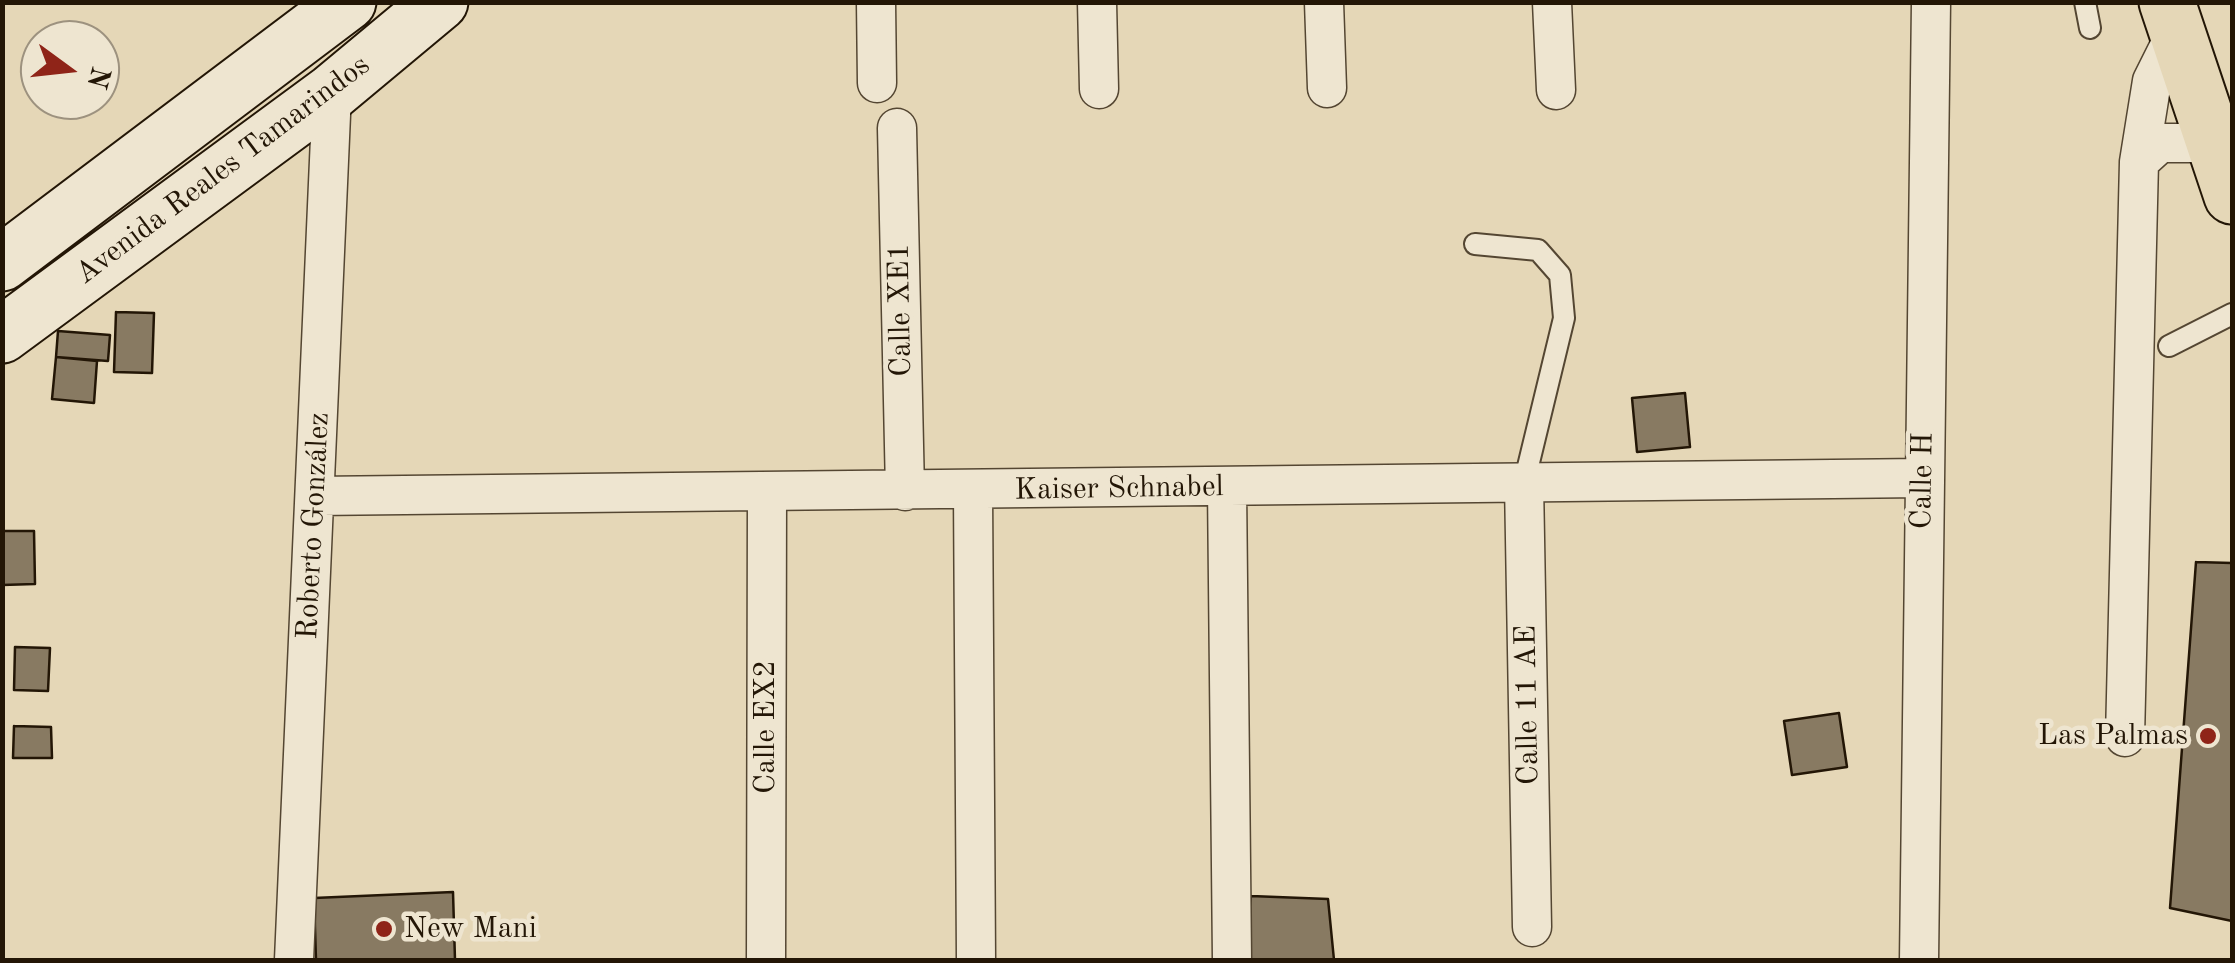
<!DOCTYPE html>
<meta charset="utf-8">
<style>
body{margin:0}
#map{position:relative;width:2235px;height:963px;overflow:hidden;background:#e5d7b7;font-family:"Old Standard TT",serif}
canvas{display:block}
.frame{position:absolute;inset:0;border:5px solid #231606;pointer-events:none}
.north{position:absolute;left:20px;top:20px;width:100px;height:100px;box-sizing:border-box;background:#eee5d0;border:2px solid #9d927f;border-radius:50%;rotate:105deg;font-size:28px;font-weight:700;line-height:40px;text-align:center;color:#231606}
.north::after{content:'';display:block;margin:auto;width:35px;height:45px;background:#8f2418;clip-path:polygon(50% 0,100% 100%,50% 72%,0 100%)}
</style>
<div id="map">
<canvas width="2235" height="963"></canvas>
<div class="frame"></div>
<div class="north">N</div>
</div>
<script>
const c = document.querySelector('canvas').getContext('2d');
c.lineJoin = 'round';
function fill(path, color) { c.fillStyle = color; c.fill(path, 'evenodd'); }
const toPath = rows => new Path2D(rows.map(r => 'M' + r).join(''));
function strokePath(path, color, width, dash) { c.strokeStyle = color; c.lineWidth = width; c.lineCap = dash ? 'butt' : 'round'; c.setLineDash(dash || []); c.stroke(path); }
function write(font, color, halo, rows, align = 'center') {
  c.font = font + ' "Old Standard TT",serif'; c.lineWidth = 9; c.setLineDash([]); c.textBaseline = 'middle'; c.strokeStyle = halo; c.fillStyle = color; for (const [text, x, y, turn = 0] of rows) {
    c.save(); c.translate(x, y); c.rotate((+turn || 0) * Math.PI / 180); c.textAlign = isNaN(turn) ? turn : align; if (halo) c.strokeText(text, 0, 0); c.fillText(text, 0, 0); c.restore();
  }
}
const building = toPath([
 [116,312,154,313,152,373,114,372,116,312],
 [58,331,110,335,108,361,56,357,58,331],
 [56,357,97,361,94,403,52,399,56,357],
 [1685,393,1690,447,1637,452,1632,398,1685,393],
 [2,531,34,531,35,584,2,585,2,531],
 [2196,562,2232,563,2232,921,2170,908,2196,562],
 [15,647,50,648,48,691,14,690,15,647],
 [1839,713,1847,767,1792,775,1784,721,1839,713],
 [14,726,51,727,52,758,13,758,14,726],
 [453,892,455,960,316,960,314,898,453,892],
 [1251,896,1328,899,1334,960,1243,960,1251,896]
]);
fill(building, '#887a62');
strokePath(building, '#231606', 2.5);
const service = toPath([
 [2085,2,2090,28],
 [1475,244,1538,250,1560,275,1564,318,1524,483],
 [2169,346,2232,314]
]);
const minor = toPath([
 [876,2,877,83],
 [1097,2,1099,89],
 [1324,2,1327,88],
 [1552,2,1556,90],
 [897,128,905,491],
 [2139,162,2160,143,2214,143],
 [1524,483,1532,927],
 [1227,487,1232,960],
 [973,491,976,960],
 [315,496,1922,478],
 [2125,737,2139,162,2152,81,2177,31],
 [294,960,332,92],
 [766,960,767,494],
 [1919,960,1931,2]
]);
const secondary = toPath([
 [2,263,348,2],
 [2,335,332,92,440,2]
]);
const primary = toPath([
 [2167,2,2232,196]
]);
strokePath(service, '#544632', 24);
strokePath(minor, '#544632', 41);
strokePath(secondary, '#231606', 59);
strokePath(primary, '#231606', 59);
strokePath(service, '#eee5d0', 20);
strokePath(minor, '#eee5d0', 38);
strokePath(secondary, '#eee5d0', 55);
strokePath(primary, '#e5d7b7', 55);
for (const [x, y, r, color] of [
 [2208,736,10,"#8f2418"],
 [384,929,10,"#8f2418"]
]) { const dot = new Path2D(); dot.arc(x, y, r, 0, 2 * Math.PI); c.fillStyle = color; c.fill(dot); strokePath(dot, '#eee5d0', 4); }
write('30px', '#231606', '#eee5d0', [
 ["Avenida Reales Tamarindos",223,170,-37],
 ["Calle XE1",901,310,-91],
 ["Calle H",1923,481,-89],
 ["Kaiser Schnabel",1119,489,-1],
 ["Roberto González",314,526,-87],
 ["Calle 11 AE",1528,705,-91],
 ["Calle EX2",766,727,-90]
]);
write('30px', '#231606', '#eee5d0', [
 ["Las Palmas",2188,736],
 ["New Mani",404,929,"left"]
], 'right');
</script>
